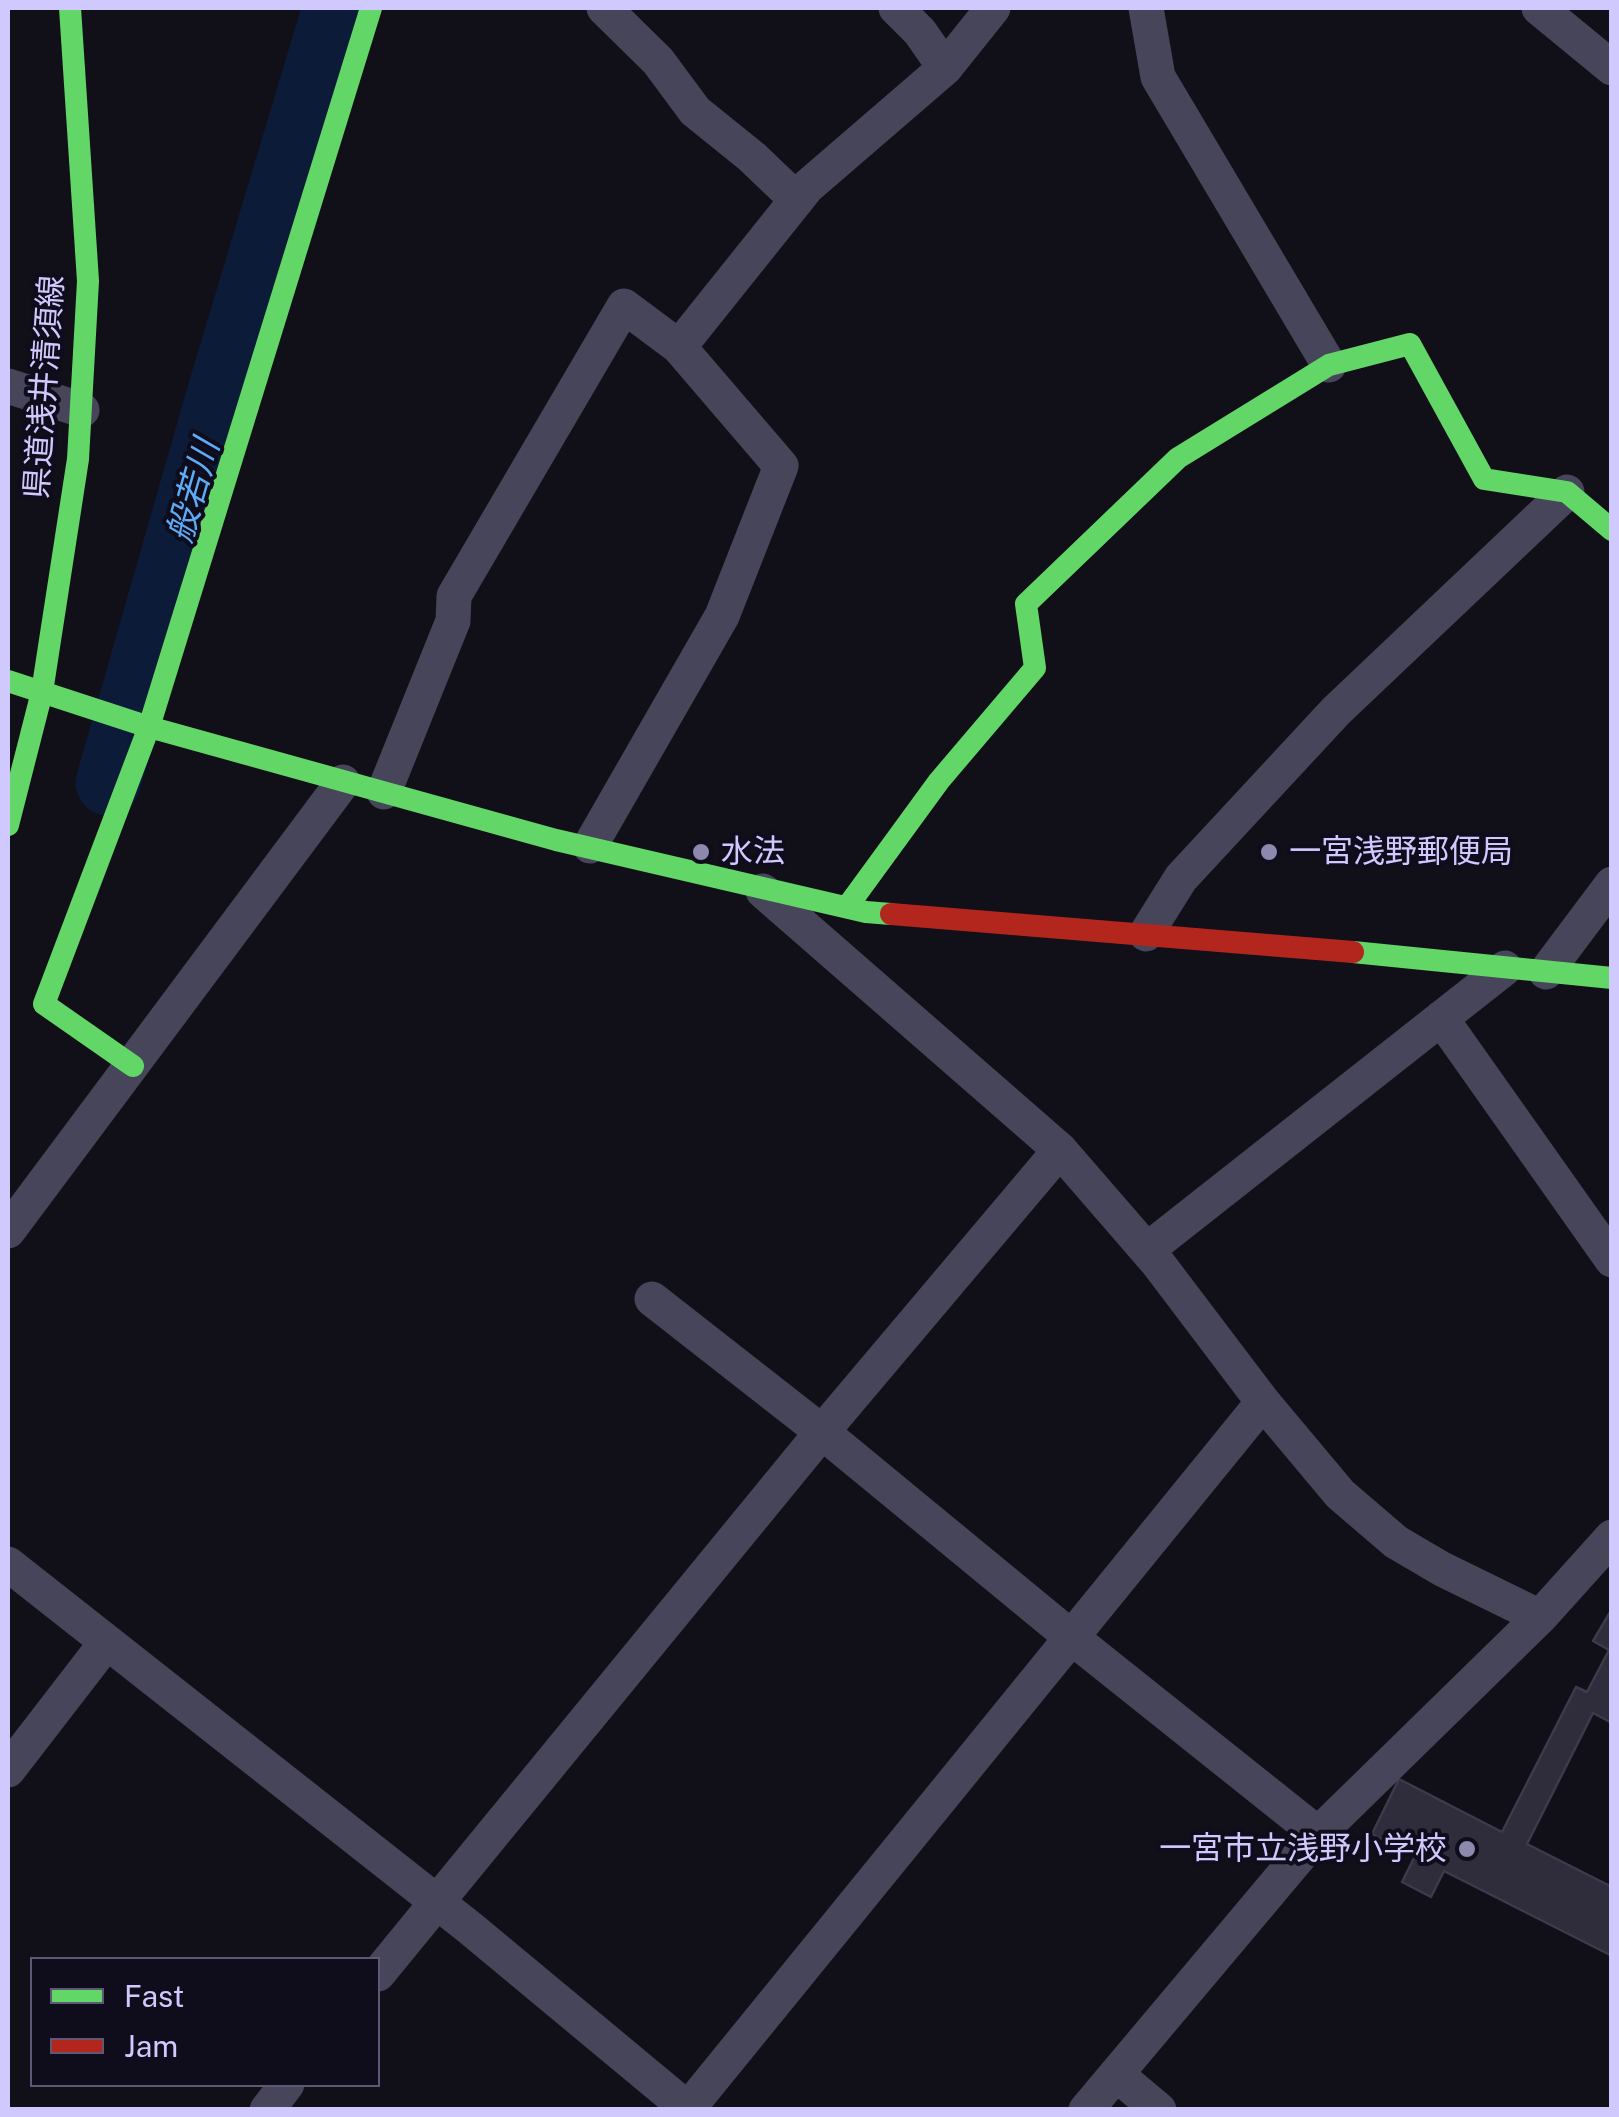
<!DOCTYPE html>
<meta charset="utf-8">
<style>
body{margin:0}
#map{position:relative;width:1619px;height:2117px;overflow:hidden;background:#111018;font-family:"Public Sans",sans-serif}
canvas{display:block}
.frame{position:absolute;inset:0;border:10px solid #d0c9fd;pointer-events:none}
.legend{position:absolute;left:30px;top:1957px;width:350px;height:130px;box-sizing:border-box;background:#0f0c1c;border:2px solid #5c5876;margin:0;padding:12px 18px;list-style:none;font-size:30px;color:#d0c9fd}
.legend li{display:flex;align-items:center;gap:20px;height:50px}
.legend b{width:50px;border:2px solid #5c5876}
</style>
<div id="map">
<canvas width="1619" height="2117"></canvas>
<div class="frame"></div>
<ul class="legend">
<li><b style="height:12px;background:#63d668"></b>Fast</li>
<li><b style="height:12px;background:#b3261e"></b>Jam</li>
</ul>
</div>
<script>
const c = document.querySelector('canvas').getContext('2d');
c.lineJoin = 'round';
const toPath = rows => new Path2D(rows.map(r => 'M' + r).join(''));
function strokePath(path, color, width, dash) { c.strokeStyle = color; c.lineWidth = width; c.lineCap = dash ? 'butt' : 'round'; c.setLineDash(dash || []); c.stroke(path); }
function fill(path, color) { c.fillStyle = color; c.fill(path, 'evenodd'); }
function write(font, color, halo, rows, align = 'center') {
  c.font = font + ' "Public Sans","Noto Sans JP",sans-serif'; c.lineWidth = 8; c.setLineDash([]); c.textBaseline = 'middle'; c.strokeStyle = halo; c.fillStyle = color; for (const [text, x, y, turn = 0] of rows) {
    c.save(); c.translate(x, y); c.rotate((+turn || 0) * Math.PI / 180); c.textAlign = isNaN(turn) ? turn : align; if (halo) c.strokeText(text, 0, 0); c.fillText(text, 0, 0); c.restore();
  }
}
strokePath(toPath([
 [108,783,219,395,335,8]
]), '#0c1b38', 65);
const building = toPath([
 [1612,1609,1612,1723,1593,1713,1527,1844,1612,1887,1612,1956,1444,1871,1431,1897,1402,1882,1415,1856,1372,1834,1399,1779,1502,1832,1576,1687,1587,1692,1609,1650,1593,1641,1612,1609]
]);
fill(building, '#2f2c3c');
strokePath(building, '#3d3a4d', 2.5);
strokePath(toPath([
 [604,8,658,61,695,111,752,157,797,200],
 [896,8,920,32,945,68],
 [1146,8,1158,77,1329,365],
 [1539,8,1612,68],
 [8,386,82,410],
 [384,792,453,621,454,596,624,306,679,347],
 [590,846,722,616,781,466,679,347,807,187,945,68,993,8],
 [763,891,1060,1150,1157,1262,1263,1402,1340,1494,1396,1542,1442,1569,1540,1617],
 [1146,934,1181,878,1336,711,1567,492],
 [1546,972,1612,884],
 [1441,1018,1612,1260],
 [8,1231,343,782],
 [1147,1250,1505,968],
 [652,1299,822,1432,1071,1637,1318,1834],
 [8,1564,470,1928,689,2110],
 [8,1770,106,1643],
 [378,1974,822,1432,1060,1150],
 [1116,2074,1159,2110],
 [267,2110,287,2084],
 [687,2110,1263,1402],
 [1086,2110,1318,1834,1540,1617,1612,1537]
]), '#464559', 35);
strokePath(toPath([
 [8,681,149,727,556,840,866,912,891,914],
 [8,825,42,692,78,459,88,281,70,8],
 [847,907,939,781,1035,668,1026,604,1178,458,1329,365,1410,344,1484,479,1567,492,1612,530],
 [1353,952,1612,978],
 [133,1066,44,1004,149,727,371,8]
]), '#63d668', 22);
strokePath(toPath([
 [891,914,1353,952]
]), '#b3261e', 22);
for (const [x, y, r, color] of [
 [701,852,10,"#8d88ad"],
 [1269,852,10,"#8d88ad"],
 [1467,1849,10,"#8d88ad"]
]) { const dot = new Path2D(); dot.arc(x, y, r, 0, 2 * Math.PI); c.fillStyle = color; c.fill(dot); strokePath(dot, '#0f0c1c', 4); }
write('32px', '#d0c9fd', '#0f0c1c', [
 ["県道浅井清須線",45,387,-86]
]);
write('32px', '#d0c9fd', '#0f0c1c', [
 ["水法",721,852],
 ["一宮浅野郵便局",1289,852],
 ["一宮市立浅野小学校",1447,1849,"right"]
], 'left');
write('italic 35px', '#5cacf8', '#0f0c1c', [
 ["般若川",194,491,-74]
]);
</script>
